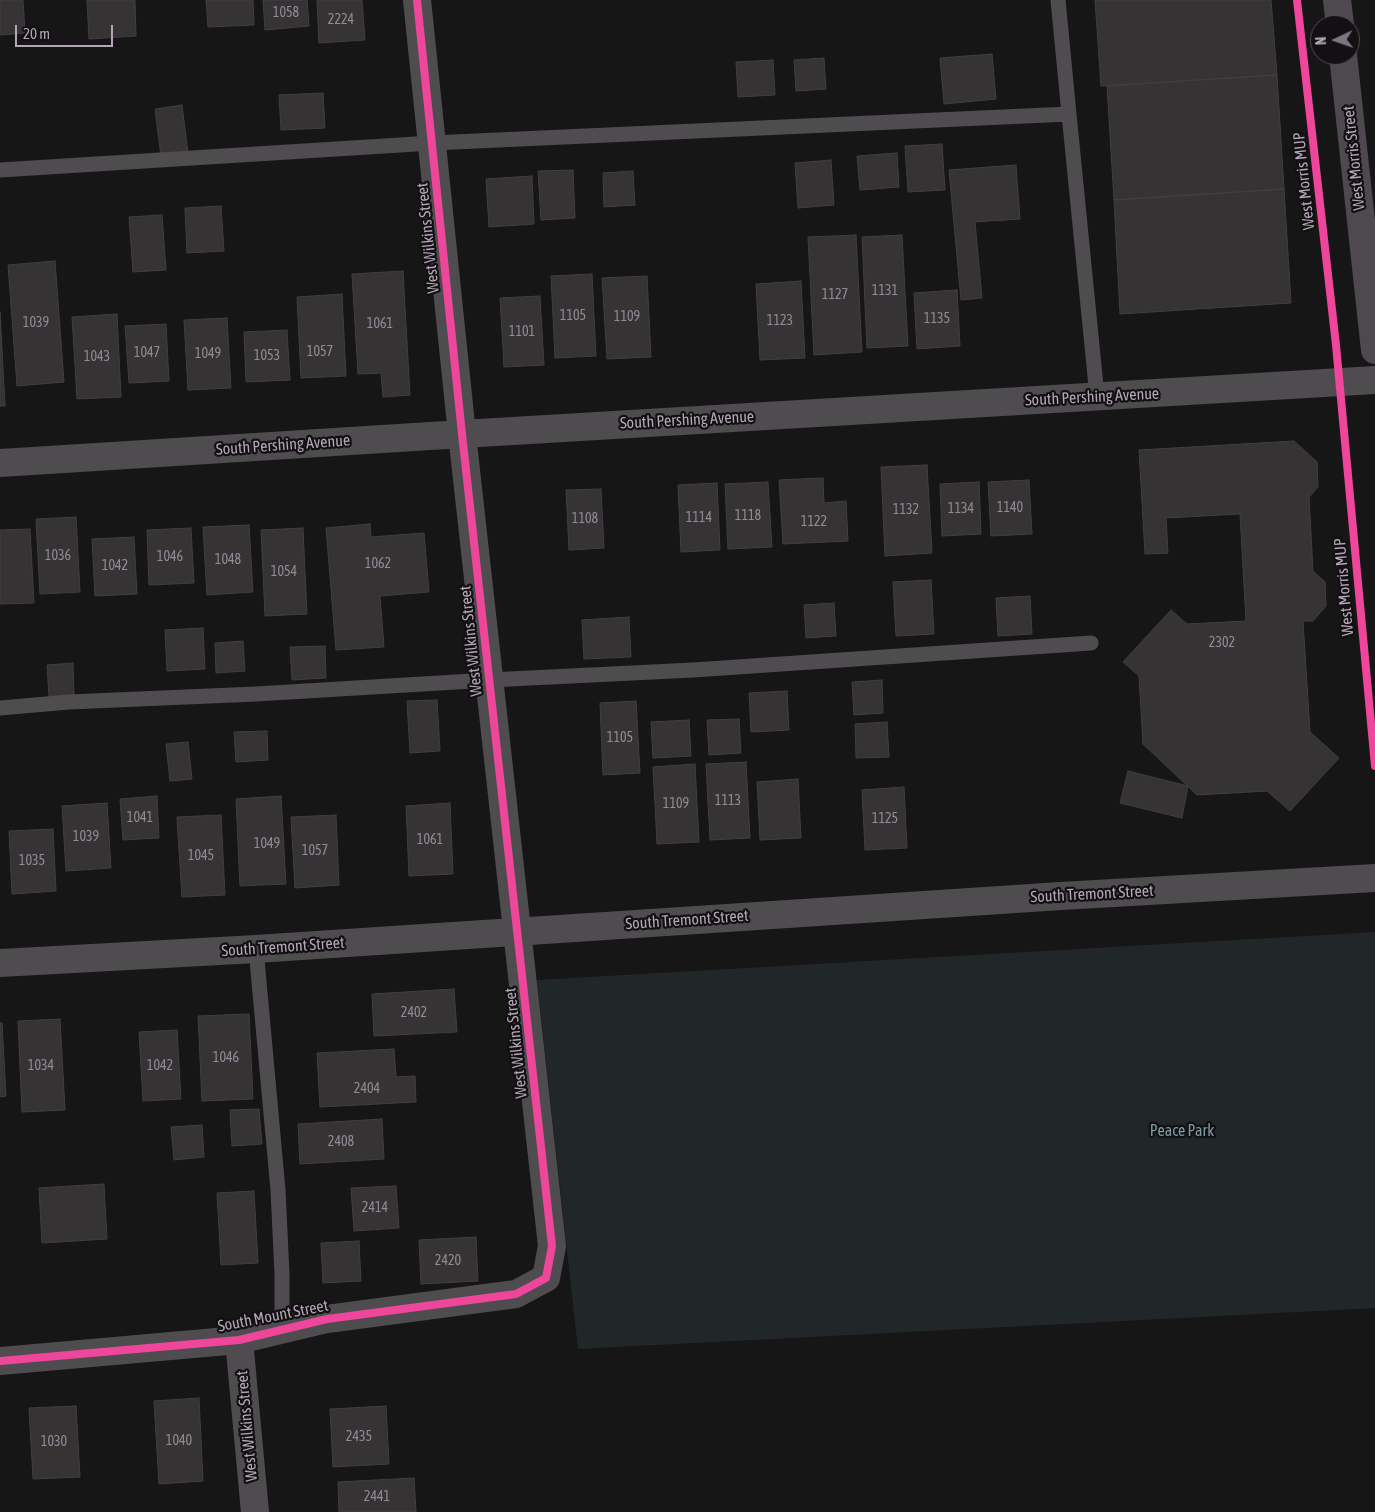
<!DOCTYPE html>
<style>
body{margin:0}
#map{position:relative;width:1375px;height:1512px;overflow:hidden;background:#161616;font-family:"Asap Condensed",sans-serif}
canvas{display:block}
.north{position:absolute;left:1310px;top:15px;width:50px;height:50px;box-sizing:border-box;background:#121012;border:1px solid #534c54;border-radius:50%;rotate:267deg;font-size:14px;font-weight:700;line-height:20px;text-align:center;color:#b4a6b7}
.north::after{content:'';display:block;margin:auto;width:18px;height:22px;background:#7d747f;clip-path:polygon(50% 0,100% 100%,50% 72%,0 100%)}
.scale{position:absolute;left:15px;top:25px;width:98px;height:22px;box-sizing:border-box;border:2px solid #b4a6b7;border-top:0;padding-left:6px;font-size:15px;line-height:18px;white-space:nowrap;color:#b4a6b7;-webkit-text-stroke:4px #121012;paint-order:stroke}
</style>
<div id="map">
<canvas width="1375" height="1512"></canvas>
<div class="north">N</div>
<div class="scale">20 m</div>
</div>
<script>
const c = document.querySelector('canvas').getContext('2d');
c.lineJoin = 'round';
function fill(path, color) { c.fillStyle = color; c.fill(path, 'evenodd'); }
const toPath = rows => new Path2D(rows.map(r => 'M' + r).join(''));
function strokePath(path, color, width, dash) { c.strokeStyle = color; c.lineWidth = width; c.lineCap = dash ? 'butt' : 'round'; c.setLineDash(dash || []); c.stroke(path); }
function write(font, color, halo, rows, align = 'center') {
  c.font = font + ' "Asap Condensed",sans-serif'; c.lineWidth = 4.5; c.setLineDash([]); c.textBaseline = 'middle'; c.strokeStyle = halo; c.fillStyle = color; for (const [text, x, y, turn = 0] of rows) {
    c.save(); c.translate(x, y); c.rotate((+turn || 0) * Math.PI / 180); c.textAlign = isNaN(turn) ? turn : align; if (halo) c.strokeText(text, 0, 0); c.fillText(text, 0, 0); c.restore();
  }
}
fill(toPath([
 [1375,932,1375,1308,578,1349,537,980]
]), '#212729');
const building = toPath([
 [0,0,23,0,25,33,0,35,0,0],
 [87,0,135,0,136,36,89,39,87,0],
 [206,0,253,0,254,25,208,27,206,0],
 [263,0,307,0,309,26,265,30,263,0],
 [317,0,362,0,365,40,319,43,317,0],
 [1095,0,1271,0,1277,75,1101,86,1095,0],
 [992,54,996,99,944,104,940,58,992,54],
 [824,58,826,89,796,91,794,60,824,58],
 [773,60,775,95,738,97,736,62,773,60],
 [1277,75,1284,189,1114,200,1107,86,1277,75],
 [323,93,325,128,281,130,279,95,323,93],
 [182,105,188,153,161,157,155,109,182,105],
 [942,144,945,190,908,192,905,146,942,144],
 [897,153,899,187,860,190,857,156,897,153],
 [831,160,834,205,798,208,795,163,831,160],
 [1016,165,1020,219,975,222,982,298,961,300,949,170,1016,165],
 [573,170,575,218,541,220,538,171,573,170],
 [633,171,635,205,604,207,603,173,633,171],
 [532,176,534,224,489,227,486,179,532,176],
 [1284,189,1291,303,1120,314,1114,200,1284,189],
 [221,206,224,251,187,253,185,208,221,206],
 [162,215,166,270,133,272,129,217,162,215],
 [856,235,862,352,814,355,808,237,856,235],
 [902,235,908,346,867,348,862,237,902,235],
 [55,261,64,382,17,386,8,265,55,261],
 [403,271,410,395,383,397,381,373,358,374,352,274,403,271],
 [592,274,596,356,555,358,551,276,592,274],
 [647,276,651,357,607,359,602,278,647,276],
 [801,281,805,358,760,360,756,284,801,281],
 [957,290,960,346,917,349,914,293,957,290],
 [342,294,346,376,301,378,297,297,342,294],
 [540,296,544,365,504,367,500,298,540,296],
 [0,312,5,406,0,406,0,312],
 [117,314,121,397,77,399,72,317,117,314],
 [227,318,231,388,188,390,184,320,227,318],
 [166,324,169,381,129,383,125,326,166,324],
 [287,330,290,380,246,382,244,332,287,330],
 [1294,441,1317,462,1318,487,1309,497,1313,571,1325,582,1326,606,1313,621,1303,621,1310,732,1339,758,1290,811,1267,791,1197,795,1143,744,1139,676,1123,662,1171,610,1187,624,1246,621,1240,514,1166,518,1168,553,1145,554,1139,450,1294,441],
 [927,465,932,553,885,556,881,467,927,465],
 [823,478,824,503,846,501,848,541,783,544,779,480,823,478],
 [1029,480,1032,534,991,536,988,482,1029,480],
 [768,482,772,547,728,549,725,484,768,482],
 [979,482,981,534,942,536,940,484,979,482],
 [717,483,720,550,681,552,678,485,717,483],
 [601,489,604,548,569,550,566,490,601,489],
 [76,517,80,592,40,594,36,519,76,517],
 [370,524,371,537,424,533,429,592,380,596,384,647,336,650,326,528,370,524],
 [249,525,253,592,207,595,203,527,249,525],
 [191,528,194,583,149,585,147,530,191,528],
 [303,528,307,614,265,616,261,530,303,528],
 [30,529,34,603,0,604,0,530,30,529],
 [134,537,137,594,95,596,92,539,134,537],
 [931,580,934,634,896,636,893,582,931,580],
 [1030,596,1032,634,998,636,996,598,1030,596],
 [834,603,836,636,806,638,804,605,834,603],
 [629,617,631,657,584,659,582,620,629,617],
 [203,628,205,669,167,671,165,630,203,628],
 [243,641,245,671,216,673,215,643,243,641],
 [325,646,326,678,292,680,290,647,325,646],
 [73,663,74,695,49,696,47,665,73,663],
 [882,680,883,713,854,715,852,682,882,680],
 [787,691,789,730,751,732,749,693,787,691],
 [437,700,440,751,410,753,407,701,437,700],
 [636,701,640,773,603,775,600,703,636,701],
 [739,719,741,753,709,755,707,720,739,719],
 [689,720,691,756,653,758,651,722,689,720],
 [887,722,889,757,856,758,855,724,887,722],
 [267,731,268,760,236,762,234,732,267,731],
 [188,742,192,779,170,781,166,744,188,742],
 [746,762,750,838,710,840,706,764,746,762],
 [695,764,699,842,657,844,653,767,695,764],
 [1128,771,1188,786,1182,818,1120,803,1128,771],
 [798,779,801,838,760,840,757,782,798,779],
 [904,787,907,848,865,850,862,790,904,787],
 [157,796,159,838,123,840,120,799,157,796],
 [281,796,286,884,240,886,236,799,281,796],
 [107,803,111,868,66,871,62,806,107,803],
 [450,803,453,874,409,876,406,806,450,803],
 [221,815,225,895,182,897,177,817,221,815],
 [336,815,339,885,295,888,291,817,336,815],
 [53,829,56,891,12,894,9,831,53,829],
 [454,989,457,1032,374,1036,372,994,454,989],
 [249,1014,253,1099,202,1101,198,1016,249,1014],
 [60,1019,65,1110,22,1112,18,1021,60,1019],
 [0,1023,2,1023,6,1096,0,1097,0,1023],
 [177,1030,181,1099,143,1101,139,1032,177,1030],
 [394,1049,396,1077,415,1076,416,1102,320,1107,317,1053,394,1049],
 [259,1109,262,1144,232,1146,230,1110,259,1109],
 [382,1119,384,1159,300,1164,298,1124,382,1119],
 [202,1125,204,1157,174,1160,171,1127,202,1125],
 [104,1184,107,1239,42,1243,39,1188,104,1184],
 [396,1186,399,1228,354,1231,351,1188,396,1186],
 [254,1191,258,1263,221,1265,217,1193,254,1191],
 [476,1237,478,1281,421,1284,419,1240,476,1237],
 [359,1241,361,1281,323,1283,321,1243,359,1241],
 [199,1398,203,1481,159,1484,154,1401,199,1398],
 [76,1406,80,1477,33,1479,29,1408,76,1406],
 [386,1406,389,1464,333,1467,330,1409,386,1406],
 [414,1478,416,1512,339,1512,338,1482,414,1478]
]);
fill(building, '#353334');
strokePath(building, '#423e42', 1);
strokePath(toPath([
 [1058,0,1069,114],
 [0,170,432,143,1069,114,1097,396],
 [0,708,69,702,256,694,489,680,693,670,1091,643],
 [256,949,278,1190,282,1274,282,1330]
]), '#4f4c50', 15);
strokePath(toPath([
 [0,463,462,434,1375,380],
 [0,963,256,949,1061,896,1375,878],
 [239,1340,255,1512],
 [0,1361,239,1340,327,1319,516,1294,546,1278,552,1246,462,434,417,0]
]), '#4f4c50', 28);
strokePath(toPath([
 [1337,0,1340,25],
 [1343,55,1375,350]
]), '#4d494e', 28);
strokePath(toPath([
 [1297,0,1336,345,1375,766],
 [0,1361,239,1340,327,1319,516,1294,546,1278,552,1246,462,434,417,0]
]), '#ed469a', 8);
write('14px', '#948996', null, [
 ["1058",286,13],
 ["2224",341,20],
 ["1131",885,291],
 ["1127",835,295],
 ["1105",573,316],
 ["1109",627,317],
 ["1135",937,319],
 ["1123",780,321],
 ["1039",36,323],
 ["1061",380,324],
 ["1101",522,332],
 ["1057",320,352],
 ["1047",147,353],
 ["1049",208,354],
 ["1053",267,356],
 ["1043",97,357],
 ["1140",1010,508],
 ["1134",961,509],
 ["1132",906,510],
 ["1118",748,516],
 ["1114",699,518],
 ["1108",585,519],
 ["1122",814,522],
 ["1036",58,556],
 ["1046",170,557],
 ["1048",228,560],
 ["1062",378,564],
 ["1042",115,566],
 ["1054",284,572],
 ["2302",1222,643],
 ["1105",620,738],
 ["1113",728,801],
 ["1109",676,804],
 ["1041",140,818],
 ["1125",885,819],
 ["1039",86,837],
 ["1061",430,840],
 ["1049",267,844],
 ["1057",315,851],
 ["1045",201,856],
 ["1035",32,861],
 ["2402",414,1013],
 ["1046",226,1058],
 ["1034",41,1066],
 ["1042",160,1066],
 ["2404",367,1089],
 ["2408",341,1142],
 ["2414",375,1208],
 ["2420",448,1261],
 ["2435",359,1437],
 ["1040",179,1441],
 ["1030",54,1442],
 ["2441",377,1497]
]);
write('16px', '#b4a6b7', '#121012', [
 ["West Morris Street",1354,158,-96],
 ["West Morris MUP",1304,181,-96],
 ["West Wilkins Street",428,238,-96],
 ["South Pershing Avenue",1092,397,-3],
 ["South Pershing Avenue",687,420,-3],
 ["South Pershing Avenue",283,445,-4],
 ["West Morris MUP",1344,587,-95],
 ["West Wilkins Street",471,641,-96],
 ["South Tremont Street",1092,894,-3],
 ["South Tremont Street",687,920,-4],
 ["South Tremont Street",283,947,-4],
 ["West Wilkins Street",516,1043,-96],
 ["South Mount Street",273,1316,-11],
 ["West Wilkins Street",247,1426,-95]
]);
write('16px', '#7d9ba3', '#121012', [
 ["Peace Park",1182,1131]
]);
</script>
